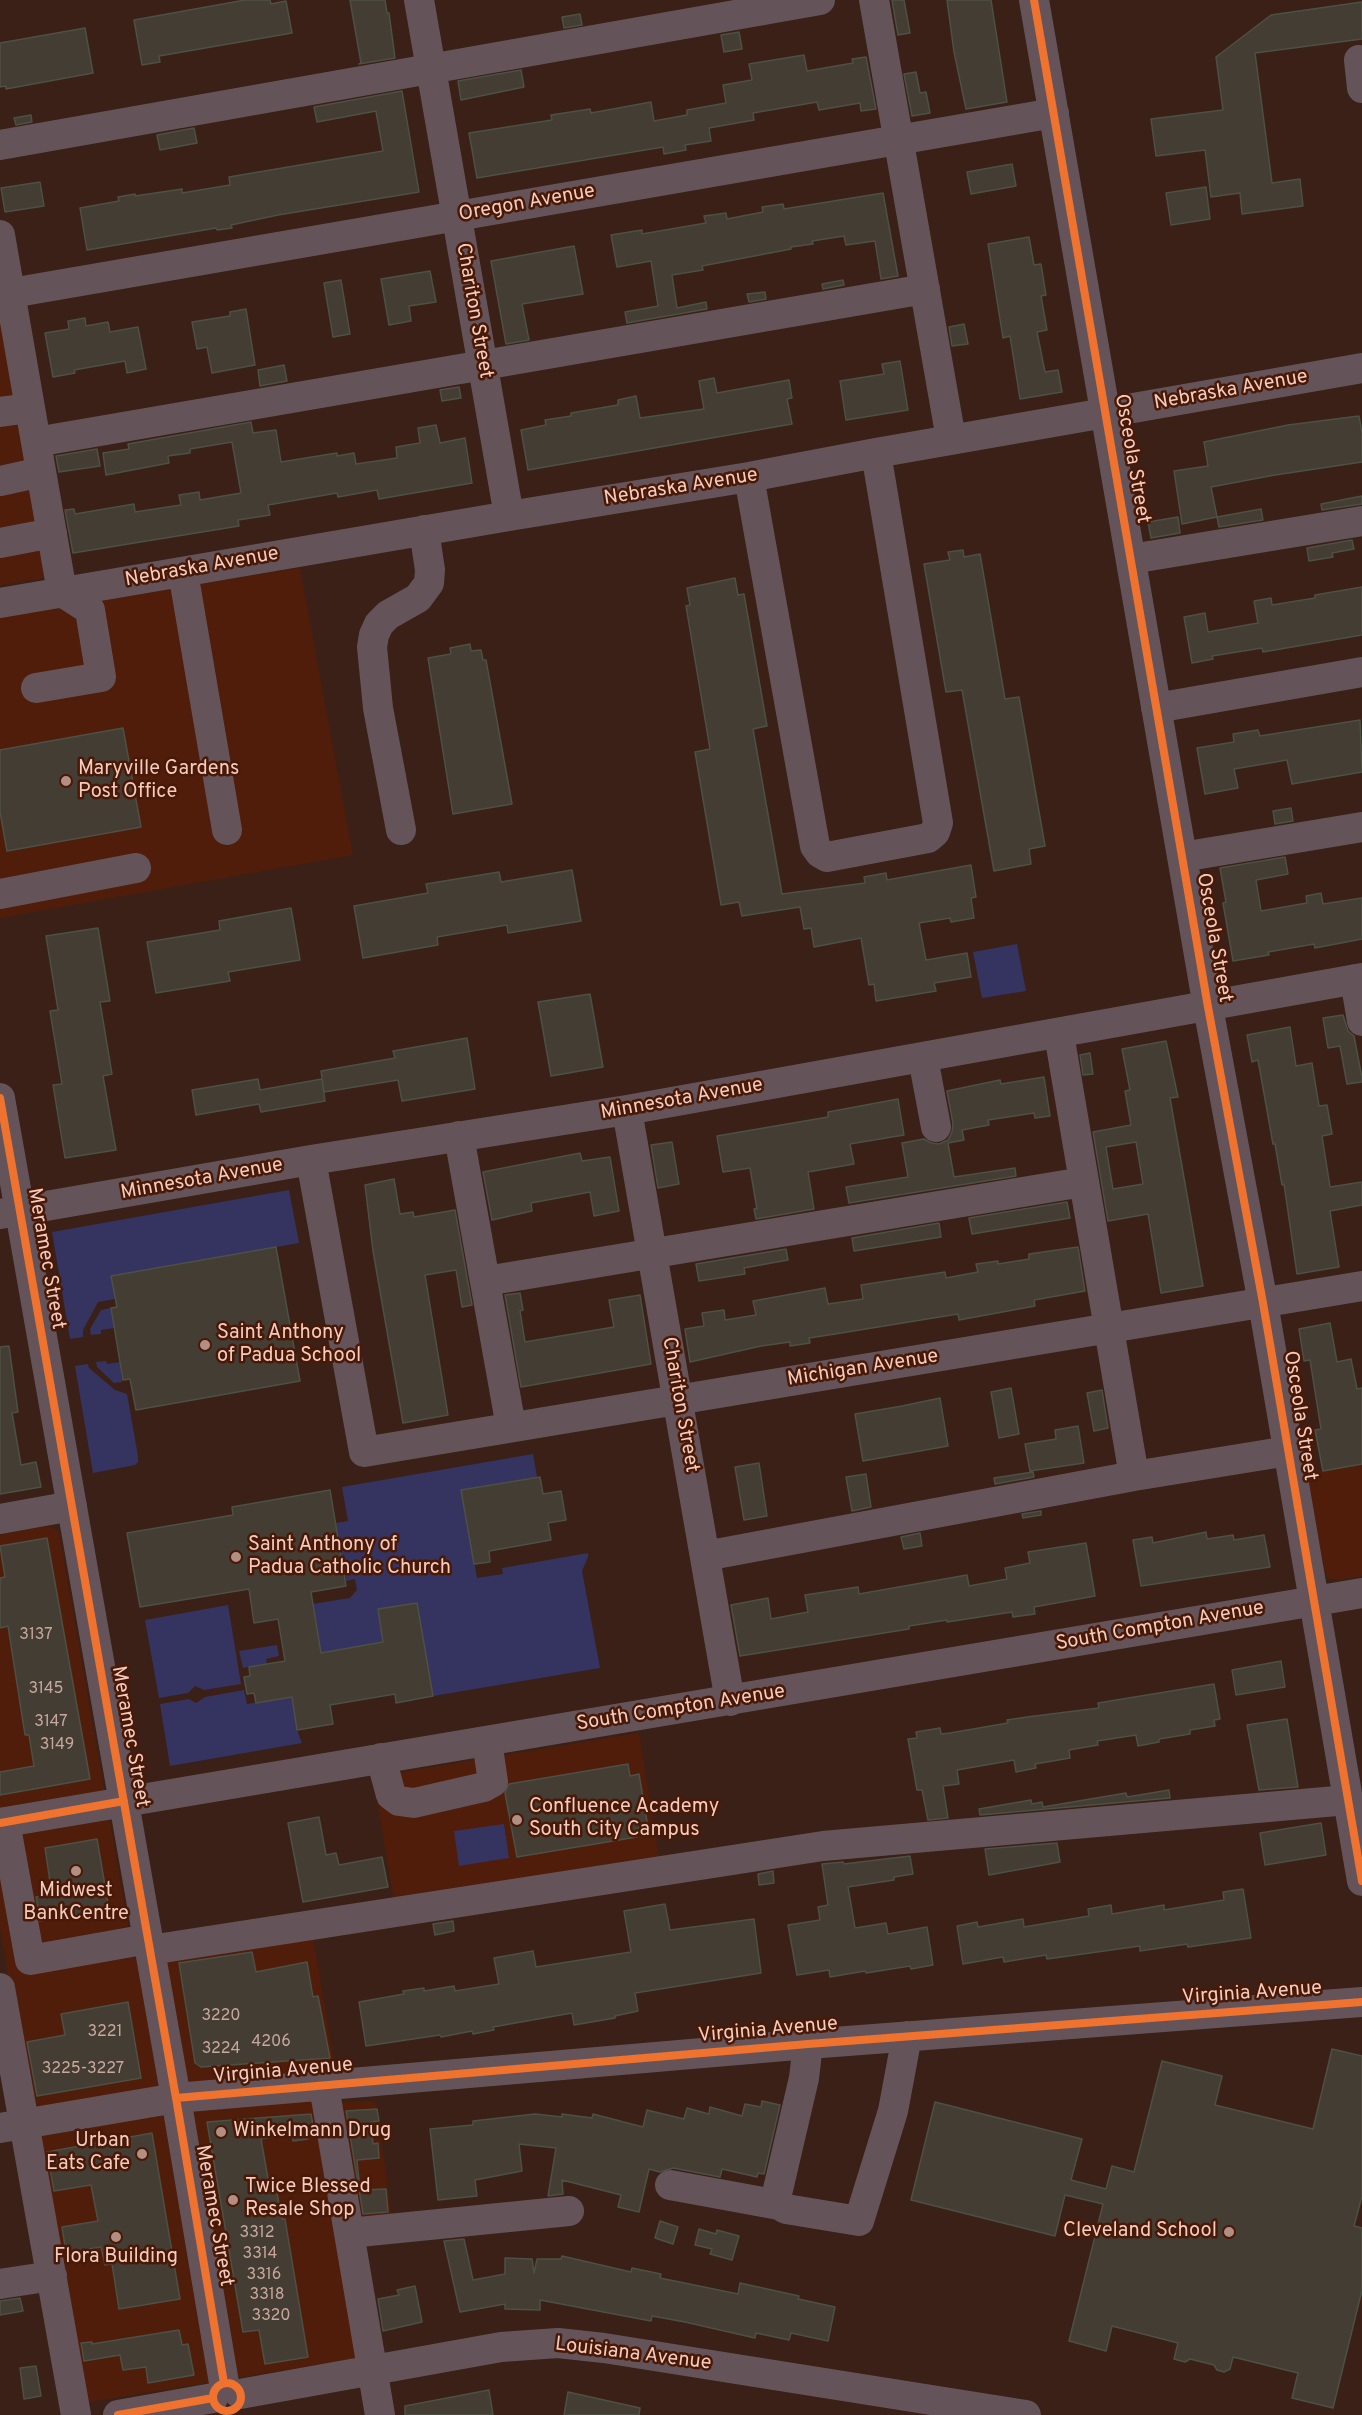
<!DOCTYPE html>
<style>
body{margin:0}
canvas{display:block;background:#3a2016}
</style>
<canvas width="1362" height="2415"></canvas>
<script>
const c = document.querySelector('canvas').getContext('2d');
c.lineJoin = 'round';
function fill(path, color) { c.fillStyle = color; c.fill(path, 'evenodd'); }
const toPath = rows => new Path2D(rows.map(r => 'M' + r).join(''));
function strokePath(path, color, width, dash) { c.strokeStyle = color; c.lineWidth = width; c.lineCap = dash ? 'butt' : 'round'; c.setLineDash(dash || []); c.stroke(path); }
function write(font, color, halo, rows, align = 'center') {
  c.font = font + ' Overpass,sans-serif'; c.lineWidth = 5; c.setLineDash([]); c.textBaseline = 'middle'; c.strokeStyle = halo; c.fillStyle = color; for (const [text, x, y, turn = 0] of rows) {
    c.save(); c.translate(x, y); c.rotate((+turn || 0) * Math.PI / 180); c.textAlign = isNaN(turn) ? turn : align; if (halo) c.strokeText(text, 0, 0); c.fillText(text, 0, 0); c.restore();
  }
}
fill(toPath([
 [0,314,51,577,0,585],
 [300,568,353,855,0,918,0,616],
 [1362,1463,1362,1576,1336,1580,1329,1578,1325,1574,1305,1473],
 [47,1526,54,1528,59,1533,134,1959,312,1932,335,2067,312,2070,365,2357,83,2403,0,1929,0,1535],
 [639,1733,660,1864,395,1907,373,1777],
 [376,2101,393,2224,353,2228,331,2102]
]), '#501d0b');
fill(toPath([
 [1017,944,1026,991,982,998,973,952],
 [289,1190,299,1243,112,1276,115,1299,98,1302,83,1330,83,1337,70,1339,52,1232],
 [111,1308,114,1328,101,1330,101,1334,91,1335,90,1329,101,1310],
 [106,1361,107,1364,120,1362,122,1382,114,1383,97,1367,96,1362],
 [88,1364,89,1368,115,1390,127,1394,138,1456,138,1462,135,1465,93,1473,75,1366],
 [533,1454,537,1477,462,1490,477,1578,503,1574,502,1568,588,1553,588,1557,582,1571,600,1668,433,1696,417,1603,378,1609,383,1642,321,1653,316,1620,300,1606,350,1598,357,1590,355,1579,346,1581,336,1523,348,1521,342,1487],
 [228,1605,241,1684,204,1690,195,1686,188,1693,159,1698,145,1620],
 [277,1645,279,1656,266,1659,267,1664,243,1668,239,1651],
 [244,1690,247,1704,292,1697,297,1730,302,1743,170,1766,160,1704,189,1699,196,1703,205,1697],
 [504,1824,509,1858,459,1866,454,1831]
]), '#353360');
const building = toPath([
 [245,0,270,0,271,4,286,1,292,33,159,56,160,62,142,65,134,20,245,0],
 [350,0,385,0,387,13,389,13,395,58,359,64,361,63,350,0],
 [892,0,904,0,910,33,898,35,892,0],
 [947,0,991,0,1007,102,966,109,954,52,947,0],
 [1362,2,1362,39,1255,53,1272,183,1300,179,1303,206,1242,214,1240,193,1211,197,1205,150,1156,156,1151,119,1223,110,1216,57,1271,15,1362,2],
 [580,14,582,25,564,28,562,17,580,14],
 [85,28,93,73,6,89,6,86,0,87,0,43,85,28],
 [739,32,742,49,724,52,721,35,739,32],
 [804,55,807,71,853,63,852,59,866,57,876,109,861,111,860,103,819,110,817,102,753,113,754,120,709,128,711,141,685,145,686,150,664,154,663,147,477,178,469,133,552,120,551,115,590,109,591,113,651,102,654,121,687,115,687,110,726,103,723,85,752,80,749,64,804,55],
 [521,70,524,87,461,100,458,81,521,70],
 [916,72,920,93,926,92,930,113,912,116,904,74,916,72],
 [402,91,419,192,278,215,231,225,232,228,217,230,216,228,87,250,80,208,119,201,118,197,135,194,135,196,182,189,182,193,230,185,229,177,383,151,376,111,317,122,314,107,402,91],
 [31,115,32,122,16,125,14,118,31,115],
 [194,128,197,143,160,150,157,135,194,128],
 [1012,164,1016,186,971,194,967,172,1012,164],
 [40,182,44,206,5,212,1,188,40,182],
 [1206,187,1210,219,1171,225,1166,193,1206,187],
 [883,193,898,276,881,279,875,241,846,245,844,236,812,241,813,244,791,247,791,249,702,266,703,270,672,275,677,308,706,302,707,309,627,323,625,312,658,306,651,261,617,267,611,235,642,230,642,234,706,223,704,216,726,213,727,219,763,212,762,207,783,204,784,209,883,193],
 [1029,237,1034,265,1041,264,1046,295,1041,296,1047,330,1037,332,1045,372,1058,370,1062,392,1020,399,1010,336,1003,338,988,244,1029,237],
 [574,246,583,294,522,304,529,340,506,344,491,261,574,246],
 [430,271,436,302,409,306,411,321,389,325,381,279,430,271],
 [341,280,350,334,333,337,324,283,341,280],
 [843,280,844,285,823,289,822,284,843,280],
 [765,292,766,299,749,302,747,294,765,292],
 [246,309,255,365,212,373,207,347,197,349,192,322,230,316,230,312,246,309],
 [85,318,86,326,108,322,110,332,138,327,146,369,127,373,125,361,74,370,75,373,53,377,45,333,69,329,68,321,85,318],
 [964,324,968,344,952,346,949,327,964,324],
 [900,361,908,410,846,420,840,381,884,374,882,364,900,361],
 [284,365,287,381,260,386,258,370,284,365],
 [714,378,717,393,789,380,792,398,787,399,792,424,528,470,521,430,546,425,545,420,571,416,571,413,618,405,618,400,636,396,640,418,704,409,699,381,714,378],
 [459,387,461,398,442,401,440,390,459,387],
 [1359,416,1362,433,1362,462,1275,475,1211,487,1217,517,1182,524,1174,471,1208,466,1204,442,1288,425,1359,416],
 [251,422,253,433,276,430,281,462,337,453,337,456,354,453,356,464,397,458,396,447,420,443,418,428,436,425,440,443,465,438,472,483,379,499,377,490,338,497,337,493,268,505,270,515,238,520,239,526,73,553,65,510,74,509,75,514,134,504,135,512,181,505,179,495,199,492,200,500,241,493,232,442,190,449,190,453,168,456,169,463,106,475,103,453,129,449,128,444,251,422],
 [97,449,100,466,59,472,56,456,97,449],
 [1362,496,1362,504,1322,510,1321,504,1362,496],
 [1261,509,1263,520,1219,527,1217,517,1261,509],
 [1178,517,1180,533,1151,538,1148,522,1178,517],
 [1352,540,1354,549,1332,553,1333,557,1309,561,1307,548,1352,540],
 [963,550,964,557,980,554,1005,699,1019,697,1045,846,1029,849,1031,864,994,871,962,690,946,692,924,564,950,560,948,552,963,550],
 [735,578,738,595,744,594,767,726,753,729,782,894,865,883,864,877,886,873,887,880,971,865,976,897,971,898,974,918,951,922,950,918,919,923,926,960,967,953,971,977,934,983,936,991,876,1001,874,984,869,985,861,938,814,947,811,928,804,929,800,907,742,916,739,902,721,905,695,752,710,749,686,606,690,605,687,588,735,578],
 [1362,587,1362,635,1263,652,1262,648,1212,656,1213,659,1192,663,1184,617,1205,613,1208,632,1258,623,1254,601,1271,598,1272,605,1315,598,1315,595,1362,587],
 [470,644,471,651,481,650,483,660,486,660,512,804,453,814,428,658,451,654,450,648,470,644],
 [1360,720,1362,772,1292,784,1287,760,1234,769,1238,788,1205,794,1197,748,1234,742,1233,734,1258,730,1260,736,1360,720],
 [123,728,141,827,7,851,0,812,0,750,123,728],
 [1291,808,1293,821,1275,824,1273,811,1291,808],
 [1285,857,1288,874,1256,880,1261,911,1307,903,1306,896,1321,893,1323,904,1362,898,1362,939,1315,948,1314,944,1268,952,1269,955,1233,961,1223,903,1226,902,1220,868,1285,857],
 [572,870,581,921,508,933,507,925,437,937,438,945,363,958,354,906,428,893,426,884,499,872,501,882,572,870],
 [291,908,300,960,228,972,230,981,156,993,147,942,220,930,219,921,291,908],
 [98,928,110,1001,100,1002,112,1074,103,1076,116,1150,65,1158,53,1085,62,1084,50,1011,58,1010,46,936,98,928],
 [590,994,603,1067,551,1076,538,1002,590,994],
 [1343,1015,1348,1031,1354,1036,1362,1078,1362,1082,1347,1084,1340,1046,1328,1048,1323,1018,1343,1015],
 [1290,1027,1296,1066,1312,1063,1319,1106,1327,1105,1332,1134,1322,1136,1330,1187,1362,1182,1362,1205,1330,1211,1339,1267,1297,1274,1284,1184,1282,1185,1275,1144,1273,1144,1258,1060,1252,1062,1247,1035,1290,1027],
 [467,1038,475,1089,402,1101,398,1080,324,1092,321,1071,395,1058,393,1051,467,1038],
 [1166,1041,1178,1097,1170,1098,1203,1286,1161,1293,1148,1214,1108,1221,1093,1132,1131,1125,1125,1091,1130,1090,1122,1049,1166,1041],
 [1136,1142,1143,1184,1113,1189,1106,1147,1136,1142],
 [1090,1053,1093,1074,1083,1075,1080,1055,1090,1053],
 [1044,1077,1050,1116,1035,1118,1034,1113,988,1120,989,1125,962,1130,964,1140,948,1143,954,1177,1015,1168,1016,1176,849,1203,846,1187,908,1177,902,1143,924,1139,931,1143,939,1144,948,1140,952,1132,953,1124,947,1091,1000,1080,1001,1084,1044,1077],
 [258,1079,260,1090,322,1079,325,1101,261,1112,259,1104,196,1115,192,1090,258,1079],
 [898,1099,904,1135,850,1144,854,1164,808,1172,814,1209,756,1219,754,1209,757,1209,750,1168,723,1172,717,1136,828,1117,828,1112,898,1099],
 [672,1142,679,1184,658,1188,651,1145,672,1142],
 [580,1153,582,1161,610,1157,619,1211,594,1216,590,1192,531,1203,532,1211,492,1220,483,1172,580,1153],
 [394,1179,400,1214,413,1212,414,1217,455,1210,472,1305,462,1307,456,1270,425,1275,448,1415,403,1423,373,1251,365,1185,394,1179],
 [1067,1202,1070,1218,972,1234,969,1218,1067,1202],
 [939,1223,941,1237,854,1251,852,1238,939,1223],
 [276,1247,300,1381,136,1410,130,1379,123,1380,111,1308,117,1307,111,1276,276,1247],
 [1078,1247,1085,1291,1034,1300,1035,1306,959,1320,958,1314,835,1334,809,1338,810,1343,790,1346,790,1342,761,1346,690,1362,685,1329,704,1326,702,1313,724,1310,725,1320,756,1315,753,1301,825,1288,828,1304,863,1299,861,1285,945,1272,946,1278,978,1272,976,1264,998,1261,998,1264,1029,1259,1029,1254,1078,1247],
 [786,1249,788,1260,744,1268,745,1274,699,1281,696,1264,786,1249],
 [520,1293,523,1310,520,1311,525,1342,614,1327,609,1300,640,1295,651,1364,521,1387,505,1295,520,1293],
 [1330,1323,1337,1362,1351,1359,1357,1389,1362,1388,1362,1464,1323,1471,1315,1430,1321,1429,1310,1360,1304,1361,1299,1329,1330,1323],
 [9,1346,18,1412,12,1413,21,1465,36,1462,41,1487,0,1494,0,1347,9,1346],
 [1011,1388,1019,1434,999,1438,991,1392,1011,1388],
 [1102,1390,1108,1428,1094,1431,1087,1393,1102,1390],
 [940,1398,948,1446,863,1461,855,1414,902,1406,940,1398],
 [1078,1426,1084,1463,1030,1471,1025,1444,1056,1439,1055,1430,1078,1426],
 [759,1463,767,1516,744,1520,735,1467,759,1463],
 [1033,1472,1034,1477,995,1484,994,1478,1033,1472],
 [866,1474,871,1507,852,1511,846,1477,866,1474],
 [540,1477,543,1494,561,1491,566,1520,548,1523,551,1540,489,1551,490,1562,474,1564,461,1490,540,1477],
 [330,1490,346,1586,311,1592,321,1653,383,1642,378,1609,417,1603,433,1696,396,1703,395,1694,330,1705,333,1724,297,1730,292,1697,256,1703,254,1693,247,1694,244,1677,250,1676,249,1667,285,1661,278,1619,254,1623,249,1589,140,1607,127,1533,233,1515,232,1507,330,1490],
 [1041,1511,1041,1515,1023,1518,1022,1514,1041,1511],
 [1206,1532,1207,1539,1233,1535,1234,1540,1264,1535,1270,1567,1141,1586,1133,1540,1152,1537,1153,1543,1206,1532],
 [920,1533,922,1546,904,1549,901,1537,920,1533],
 [47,1538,90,1779,0,1795,0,1772,34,1766,29,1735,25,1735,8,1626,0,1628,0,1578,5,1577,0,1546,47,1538],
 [1086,1543,1095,1596,1034,1607,1035,1614,1013,1617,1012,1612,947,1622,947,1620,909,1626,909,1629,740,1656,731,1605,768,1598,771,1619,808,1612,805,1595,858,1587,859,1594,967,1575,969,1586,1007,1579,1005,1568,1030,1563,1028,1552,1086,1543],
 [1281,1661,1285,1687,1236,1695,1232,1670,1281,1661],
 [1214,1684,1220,1719,1214,1720,1215,1726,1190,1730,1190,1734,1159,1739,1159,1742,1138,1746,1136,1735,1097,1741,1098,1745,1069,1750,1070,1758,1035,1764,1036,1768,1016,1772,1014,1760,957,1770,959,1784,943,1786,948,1818,928,1820,922,1790,917,1790,908,1739,917,1738,916,1732,940,1728,941,1734,950,1733,1008,1723,1007,1720,1027,1717,1099,1708,1098,1703,1214,1684],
 [1287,1719,1298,1787,1259,1790,1247,1725,1287,1719],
 [628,1764,630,1776,639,1774,648,1827,636,1829,637,1837,517,1857,505,1793,509,1784,628,1764],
 [1169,1790,1170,1798,980,1815,979,1809,1031,1800,1032,1804,1042,1802,1043,1807,1126,1793,1127,1797,1169,1790],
 [319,1817,326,1855,336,1853,339,1865,382,1857,388,1887,303,1902,288,1823,319,1817],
 [1321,1823,1326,1855,1265,1865,1260,1833,1321,1823],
 [97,1839,109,1909,40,1921,36,1897,52,1895,45,1848,97,1839],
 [1057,1843,1060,1862,989,1875,985,1849,1057,1843],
 [910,1856,913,1874,894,1877,894,1880,848,1887,855,1928,886,1923,888,1934,927,1927,933,1965,911,1969,910,1966,866,1973,865,1971,830,1977,829,1970,797,1975,788,1925,820,1920,818,1907,828,1905,822,1864,843,1862,844,1864,910,1856],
 [773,1871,774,1883,759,1885,758,1874,773,1871],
 [1243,1889,1251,1938,1188,1947,1187,1944,1140,1951,1140,1946,1047,1959,1046,1955,1004,1962,1003,1957,963,1964,957,1926,977,1922,978,1927,1023,1919,1024,1927,1089,1916,1088,1909,1111,1905,1112,1914,1164,1905,1164,1910,1224,1900,1223,1892,1243,1889],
 [665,1904,670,1930,754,1919,761,1973,635,1993,638,2011,615,2016,615,2018,574,2025,572,2013,493,2027,494,2030,473,2034,472,2031,441,2037,440,2035,366,2046,359,2002,404,1994,403,1991,424,1988,424,1991,454,1986,455,1991,499,1984,494,1958,533,1951,536,1967,631,1952,624,1911,665,1904],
 [453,1921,454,1931,435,1935,433,1924,453,1921],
 [252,1952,256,1972,307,1962,313,1997,318,1996,330,2058,201,2067,195,2063,179,1963,252,1952],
 [128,2002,141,2078,37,2096,27,2042,65,2035,61,2014,128,2002],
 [1332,2049,1362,2056,1362,2196,1354,2226,1362,2228,1362,2290,1333,2408,1292,2398,1298,2373,1233,2357,1230,2369,1224,2372,1217,2370,1214,2365,1190,2359,1185,2362,1174,2359,1178,2343,1112,2326,1106,2351,1069,2341,1103,2204,1065,2195,1055,2236,911,2200,935,2102,1082,2139,1071,2180,1106,2189,1112,2166,1134,2172,1162,2061,1222,2076,1215,2105,1313,2129,1332,2049],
 [762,2101,780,2105,764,2174,758,2173,757,2177,722,2169,720,2177,673,2168,660,2172,649,2169,639,2212,618,2207,621,2195,562,2180,563,2194,548,2196,556,2148,519,2144,522,2171,475,2180,477,2196,438,2200,430,2129,473,2125,473,2121,535,2114,562,2117,562,2114,592,2118,593,2114,643,2127,647,2110,684,2119,687,2108,709,2114,710,2107,742,2116,745,2104,761,2107,762,2101],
 [377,2109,379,2121,371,2122,373,2144,378,2143,379,2158,357,2160,360,2190,386,2189,388,2212,363,2214,346,2111,377,2109],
 [311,2114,314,2131,307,2132,308,2139,293,2141,292,2134,261,2139,269,2184,275,2183,282,2219,285,2219,308,2357,265,2364,259,2330,243,2332,207,2122,311,2114],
 [152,2133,180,2299,119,2309,112,2264,105,2265,101,2247,66,2253,62,2227,98,2221,91,2185,54,2191,47,2152,152,2133],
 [660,2221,678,2227,673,2244,655,2238,660,2221],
 [699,2229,716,2234,717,2230,739,2236,732,2260,710,2254,712,2249,695,2245,699,2229],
 [464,2239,473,2280,505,2274,505,2258,532,2259,534,2273,537,2259,561,2259,562,2256,631,2272,632,2268,661,2274,660,2278,738,2294,740,2283,799,2296,798,2299,835,2307,828,2341,791,2333,789,2340,756,2333,755,2338,685,2322,652,2316,651,2321,540,2300,540,2310,505,2309,505,2304,460,2312,444,2241,464,2239],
 [415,2286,422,2322,383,2331,378,2299,399,2295,397,2290,415,2286],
 [20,2298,23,2311,0,2315,0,2301,20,2298],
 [179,2330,182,2345,188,2344,194,2375,148,2383,146,2367,123,2370,120,2355,84,2361,81,2343,92,2342,92,2344,179,2330],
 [36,2366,41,2396,24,2399,20,2368,36,2366],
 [489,2390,493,2415,405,2415,405,2406,489,2390],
 [568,2392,640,2408,639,2415,564,2415,568,2392]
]);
fill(building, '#443d34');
strokePath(building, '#4d5044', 1.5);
strokePath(toPath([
 [419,0,509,516],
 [874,0,951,439],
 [1034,0,1208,1007,1263,1303,1362,1881],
 [1359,60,1362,88],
 [0,145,820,0],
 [0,235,62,592,90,610,101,677,36,688],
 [0,295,1054,113],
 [0,412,30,408],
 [36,442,925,289],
 [749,477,815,846,820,853,827,857,928,838,935,832,938,823,876,453],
 [0,481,41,472],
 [0,543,52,533],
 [1131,559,1362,521],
 [183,572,227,830],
 [0,603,509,516,749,477,876,453,1362,368],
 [1156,708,1362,672],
 [401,830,378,708,372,647,374,635,379,624,388,615,418,598,429,583,430,570,424,530],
 [1182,857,1362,827],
 [0,894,136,868],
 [1355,979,1362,1021],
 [1059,1034,1134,1476],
 [923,1058,936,1127],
 [0,1098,176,2098,224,2383],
 [627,1110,730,1701],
 [459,1136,511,1427],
 [311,1160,364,1452,1362,1286],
 [0,1214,311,1160,627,1110,1362,978],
 [486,1281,1083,1182],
 [0,1519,72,1506],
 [705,1556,1134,1476,1288,1451],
 [381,1758,391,1795,399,1801,414,1803,484,1787,493,1782,487,1741],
 [5,1822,30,1960,148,1939],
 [0,1823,1362,1593],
 [150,1950,823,1846,1348,1800],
 [0,1988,76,2415],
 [808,2044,804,2078,776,2198,779,2205,786,2209,859,2221,893,2111,907,2036],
 [324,2086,380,2415],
 [0,2128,176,2098,808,2044,1362,2002],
 [670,2185,779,2205],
 [349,2233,569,2211],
 [0,2284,52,2276],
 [240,2394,501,2347,558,2343,604,2348,1026,2415],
 [118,2415,213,2398]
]), '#64545a', 30);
strokePath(toPath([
 [1034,0,1208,1007,1263,1303,1362,1881],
 [0,1098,176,2098,224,2383],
 [0,1823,124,1801],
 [176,2098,808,2044,1362,2002],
 '213 2397a14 14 0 1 1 28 0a14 14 0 1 1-28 0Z',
 [118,2415,213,2398]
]), '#ef722f', 8);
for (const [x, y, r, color] of [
 [66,781,6,"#b38f83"],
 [205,1345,6,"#b38f83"],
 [236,1557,6,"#b38f83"],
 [517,1820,6,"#b38f83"],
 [76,1871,6,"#b38f83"],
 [221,2132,6,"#b38f83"],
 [142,2154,6,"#b38f83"],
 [233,2200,6,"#b38f83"],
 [1229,2232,6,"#b38f83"],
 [116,2237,6,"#b38f83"]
]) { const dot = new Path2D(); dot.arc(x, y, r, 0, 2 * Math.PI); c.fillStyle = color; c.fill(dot); strokePath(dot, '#491907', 2); }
write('16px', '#c8a89c', null, [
 ["3137",36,1636],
 ["3145",46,1690],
 ["3147",51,1723],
 ["3149",57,1746],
 ["3220",221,2017],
 ["3221",105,2033],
 ["4206",271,2043],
 ["3224",221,2050],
 ["3225-3227",83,2070],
 ["3312",257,2234],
 ["3314",260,2255],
 ["3316",264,2276],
 ["3318",267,2296],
 ["3320",271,2317]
]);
write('20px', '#f4cbbe', '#491907', [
 ["Oregon Avenue",527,204,-10],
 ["Chariton Street",473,311,80],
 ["Nebraska Avenue",1231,391,-10],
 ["Osceola Street",1131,459,80],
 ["Nebraska Avenue",681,488,-9],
 ["Nebraska Avenue",202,568,-10],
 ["Osceola Street",1213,938,80],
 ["Minnesota Avenue",682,1100,-10],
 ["Minnesota Avenue",202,1180,-10],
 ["Meramec Street",45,1259,80],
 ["Michigan Avenue",863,1369,-9],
 ["Chariton Street",679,1405,80],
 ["Osceola Street",1299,1416,81],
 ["South Compton Avenue",1160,1627,-10],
 ["South Compton Avenue",681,1709,-9],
 ["Meramec Street",129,1737,80],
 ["Virginia Avenue",1252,1994,-4],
 ["Virginia Avenue",768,2031,-5],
 ["Virginia Avenue",283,2072,-5],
 ["Meramec Street",213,2216,80],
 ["Louisiana Avenue",633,2355,7]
]);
write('20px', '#f4cbbe', '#491907', [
 ["Maryville Gardens",78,770],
 ["Post Office",78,793],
 ["Saint Anthony",217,1334],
 ["of Padua School",217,1357],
 ["Saint Anthony of",248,1546],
 ["Padua Catholic Church",248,1569],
 ["Confluence Academy",529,1808],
 ["South City Campus",529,1831],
 ["Midwest",76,1892,"center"],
 ["BankCentre",76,1915,"center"],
 ["Winkelmann Drug",233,2132],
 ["Urban",130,2142,"right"],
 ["Eats Cafe",130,2165,"right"],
 ["Twice Blessed",245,2188],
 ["Resale Shop",245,2211],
 ["Cleveland School",1217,2232,"right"],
 ["Flora Building",116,2258,"center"]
], 'left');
</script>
